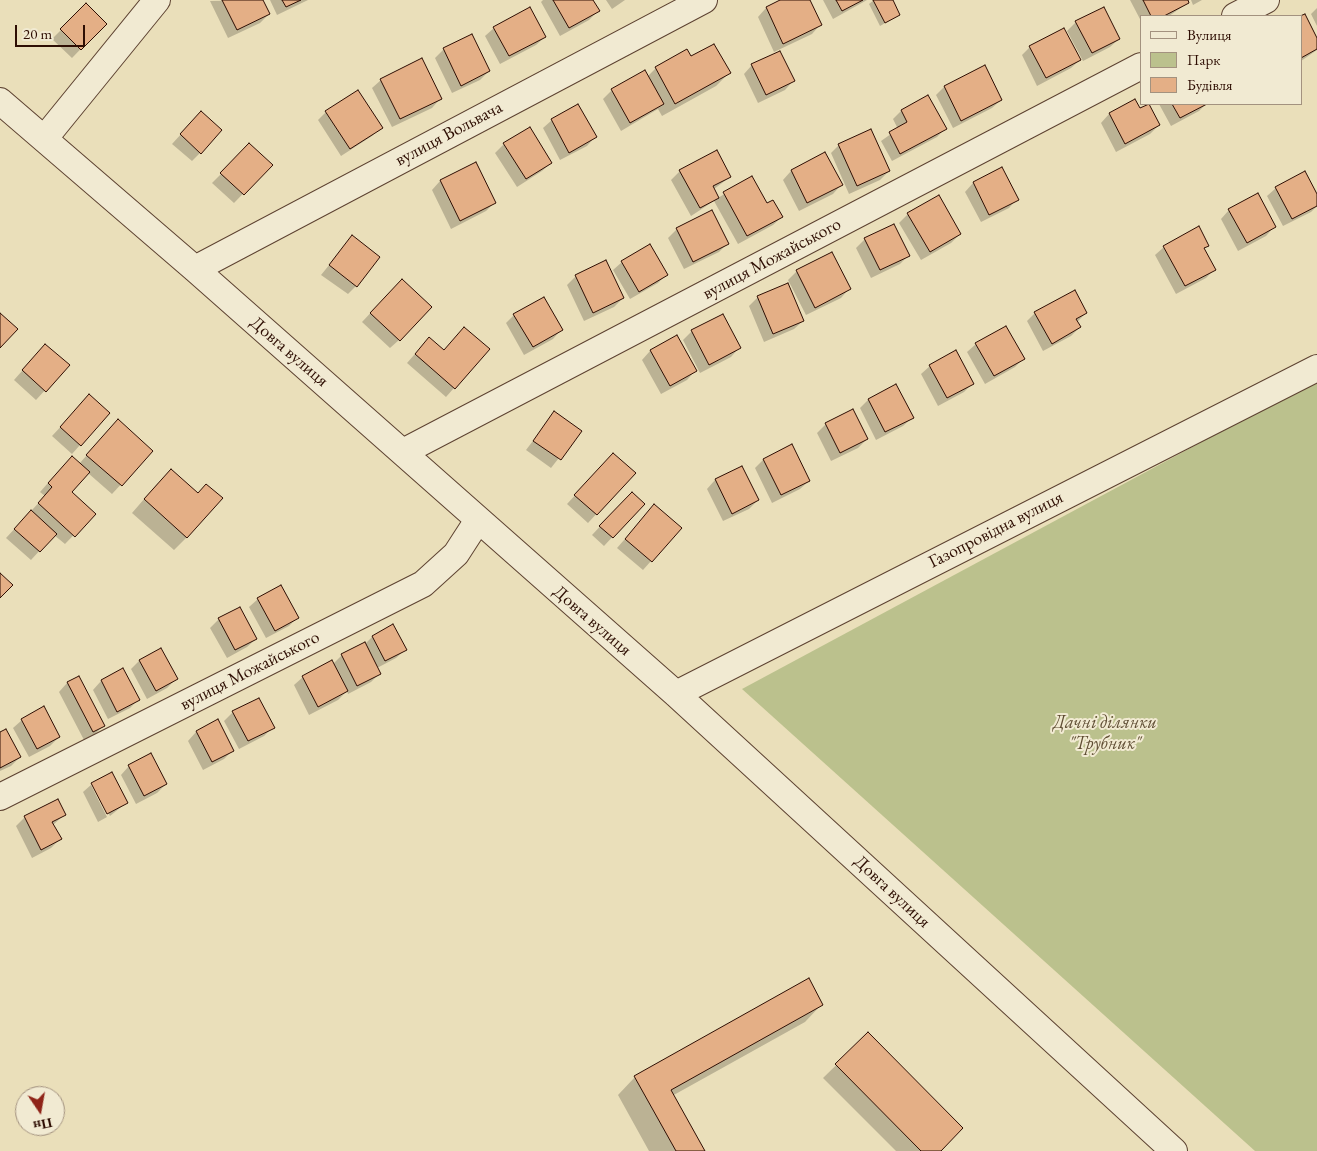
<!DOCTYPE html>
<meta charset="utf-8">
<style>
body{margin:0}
#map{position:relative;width:1317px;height:1151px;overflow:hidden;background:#eadfba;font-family:"EB Garamond",serif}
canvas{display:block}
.legend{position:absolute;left:1140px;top:15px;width:162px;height:90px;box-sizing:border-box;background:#f1ead2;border:1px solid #a3927f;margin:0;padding:6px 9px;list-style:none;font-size:15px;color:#2e0e03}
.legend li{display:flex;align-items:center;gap:10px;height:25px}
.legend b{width:25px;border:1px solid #a3927f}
.north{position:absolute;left:15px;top:1086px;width:50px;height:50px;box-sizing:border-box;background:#f1ead2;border:1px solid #a3927f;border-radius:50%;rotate:168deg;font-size:14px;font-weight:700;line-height:20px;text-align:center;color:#2e0e03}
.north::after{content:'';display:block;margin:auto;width:18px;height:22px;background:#8f2418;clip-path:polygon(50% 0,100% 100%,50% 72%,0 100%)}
.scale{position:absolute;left:15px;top:25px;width:70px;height:22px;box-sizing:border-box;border:2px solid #2e0e03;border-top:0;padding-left:6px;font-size:15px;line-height:18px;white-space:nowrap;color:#2e0e03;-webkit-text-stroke:4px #f1ead2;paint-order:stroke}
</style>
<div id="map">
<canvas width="1317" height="1151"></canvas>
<ul class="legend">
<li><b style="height:6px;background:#f1ead2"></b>Вулиця</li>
<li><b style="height:14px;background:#bbc18d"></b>Парк</li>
<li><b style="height:14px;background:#e4af86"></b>Будівля</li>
</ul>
<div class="north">Пн</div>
<div class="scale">20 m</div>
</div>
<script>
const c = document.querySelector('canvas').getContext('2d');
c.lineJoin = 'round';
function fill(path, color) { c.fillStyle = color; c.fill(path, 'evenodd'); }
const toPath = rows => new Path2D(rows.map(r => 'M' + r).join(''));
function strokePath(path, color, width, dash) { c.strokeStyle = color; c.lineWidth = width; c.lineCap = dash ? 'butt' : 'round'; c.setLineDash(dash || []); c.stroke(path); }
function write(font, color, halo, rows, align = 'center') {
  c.font = font + ' "EB Garamond",serif'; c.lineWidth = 4; c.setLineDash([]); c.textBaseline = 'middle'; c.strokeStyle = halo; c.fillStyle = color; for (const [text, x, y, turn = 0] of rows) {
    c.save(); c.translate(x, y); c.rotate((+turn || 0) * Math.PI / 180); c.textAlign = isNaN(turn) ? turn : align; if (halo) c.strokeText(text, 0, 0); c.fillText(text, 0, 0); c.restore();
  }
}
fill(toPath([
 [1317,380,1317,1151,1255,1151,742,689]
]), '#bbc18d');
fill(toPath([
 [262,0,269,14,260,23,228,38,210,1],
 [270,0,308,0,277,15],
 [543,0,592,0,598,11,589,20,560,36,541,2],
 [606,0,625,0,612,9],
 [783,0,808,0,820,25,812,34,774,52,758,17,766,8],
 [823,0,867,0,833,19],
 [874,0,891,0,899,15,880,26,869,4],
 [1130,0,1186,0,1188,3,1169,16,1141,16,1141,21],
 [1191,0,1202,0,1193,5],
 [86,5,105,24,72,58,52,39],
 [1317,8,1317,26,1311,14],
 [1301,17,1317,40,1317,50,1301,61],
 [1076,22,1119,39,1110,47,1083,61,1067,31],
 [494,28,545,37,536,45,500,64,485,36],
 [472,36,489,71,480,80,452,93,435,58,444,49],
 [1030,47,1080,60,1071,68,1037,86,1022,55],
 [691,58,729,73,716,86,662,116,658,109,621,131,603,99,612,90,647,77,656,68],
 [752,65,793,81,785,90,758,103,744,74],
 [984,67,1001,100,992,108,953,128,936,95,944,87],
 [381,80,440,99,432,108,392,127,372,88],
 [1135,101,1140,110,1159,125,1150,134,1116,152,1101,123,1109,114],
 [1159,104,1206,104,1199,111,1171,126],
 [901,111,945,129,937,137,892,161,881,141,898,129,893,119],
 [326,112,381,127,372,136,341,156,318,120],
 [552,120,595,137,587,146,560,160,543,128],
 [193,121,200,153,192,161,172,144],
 [504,144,551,163,542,171,517,187,495,153],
 [250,145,271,165,234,203,212,183],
 [839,145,889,171,880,180,849,194,831,153],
 [825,154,841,185,833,194,799,211,783,180,791,171],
 [475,164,495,202,486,211,451,229,432,190,440,181],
 [1001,168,1017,199,1009,208,981,222,965,192,973,183],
 [680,171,730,177,714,189,718,198,751,177,766,205,782,217,773,225,738,244,714,201,691,216,671,180],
 [1276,188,1317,197,1317,206,1311,212,1283,226,1267,196],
 [1229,210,1274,227,1266,236,1238,251,1221,219],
 [908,214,960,234,951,243,921,260,899,223],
 [677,229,727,244,719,252,684,269,668,238],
 [352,237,356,286,348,294,321,275],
 [865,239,908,256,900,264,871,278,856,248],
 [1208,245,1203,250,1214,270,1206,278,1176,294,1155,255,1164,247],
 [606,262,623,298,614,307,584,321,567,285,576,276],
 [622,262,666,275,658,283,630,299,613,270],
 [797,271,849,289,841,298,806,315,788,280],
 [393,289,399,340,390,348,362,322],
 [758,297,803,321,794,329,764,342,749,306],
 [1035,313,1086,313,1077,322,1080,327,1071,336,1043,351,1027,321],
 [514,315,561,330,553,339,524,355,506,323],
 [723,315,739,348,731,357,700,373,683,340,692,331],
 [676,337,695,371,687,380,661,394,642,360,650,351],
 [976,344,1023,359,1015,367,985,384,967,352],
 [421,347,454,388,446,397,407,363],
 [37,354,68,365,36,400,14,380],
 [930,366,972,384,964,392,938,406,921,374],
 [868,400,912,418,903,426,876,440,860,408],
 [81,405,80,445,72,454,52,436],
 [554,413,580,431,551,468,526,450],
 [826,424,867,439,858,448,831,461,817,433],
 [110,429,152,451,112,494,88,473,71,493,94,514,65,544,54,535,31,560,6,538,45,496,40,492,63,466,79,464],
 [792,446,809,481,800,489,772,503,755,468,763,460],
 [605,463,634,473,588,523,567,504],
 [741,467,758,500,749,509,723,521,707,489,715,480],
 [158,483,187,537,174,550,132,513],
 [623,502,643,504,604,546,592,535],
 [646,515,651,561,643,570,617,548],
 [258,599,297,618,289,626,266,638,249,607],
 [219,619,256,639,247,647,227,658,210,628],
 [372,637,405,650,396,658,377,668,380,673,371,682,348,694,347,691,338,700,309,715,294,685,303,677,333,664,342,655,365,644],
 [139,661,176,679,167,688,147,699,131,669],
 [123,670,139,699,130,708,108,719,93,690,101,681],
 [78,677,104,725,95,734,84,740,59,692,67,683],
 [233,712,273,727,264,736,239,749,224,721],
 [22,720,59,737,50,746,29,757,13,728],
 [217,721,233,750,224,759,203,770,188,741,196,732],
 [0,733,20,757,11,766,0,771],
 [129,766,166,784,157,793,136,804,121,775],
 [92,784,126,803,110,816,94,785,91,785,107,817,98,822,83,792],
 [57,801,64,815,53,825,60,839,51,848,32,858,16,826,25,817],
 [822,1004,805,1022,672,1096,703,1151,649,1151,618,1095,635,1077],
 [868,1034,939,1151,896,1151,823,1078]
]), '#0003');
const building = toPath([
 [222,0,263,0,270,14,237,30,222,0],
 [282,0,301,0,286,7,282,0],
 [553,0,593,0,600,11,569,28,553,0],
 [780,0,810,0,822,25,783,44,766,7,780,0],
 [836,0,863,0,842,11,836,0],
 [873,0,893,0,900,15,885,23,873,0],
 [1143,0,1188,0,1189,3,1164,16,1151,16,1143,0],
 [86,3,107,24,81,50,60,29,86,3],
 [530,7,546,37,509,56,493,27,530,7],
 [1104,7,1120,39,1092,53,1075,21,1104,7],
 [1305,14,1317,38,1317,49,1301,58,1300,16,1305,14],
 [1064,28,1081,60,1046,78,1029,46,1064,28],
 [472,34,490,71,461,86,443,48,472,34],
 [714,44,731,73,675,104,655,67,687,49,691,56,714,44],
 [780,51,795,81,766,95,751,64,780,51],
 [422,58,442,99,400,119,380,79,422,58],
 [985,65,1002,100,961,121,944,86,985,65],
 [645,70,664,104,630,123,611,89,645,70],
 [358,90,383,128,350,149,325,111,358,90],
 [928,95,947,129,900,154,889,132,907,122,901,110,928,95],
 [1135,99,1140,108,1149,104,1160,125,1125,144,1109,113,1135,99],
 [578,104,597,137,569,153,551,119,578,104],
 [1172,104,1207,104,1180,118,1172,104],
 [201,111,222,130,201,154,180,134,201,111],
 [530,127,552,163,526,179,503,143,530,127],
 [871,129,890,171,857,186,838,144,871,129],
 [249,143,273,165,244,195,220,173,249,143],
 [717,150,731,177,713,186,719,198,700,208,679,170,717,150],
 [825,152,843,185,807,203,791,170,825,152],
 [476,162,496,203,460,221,440,180,476,162],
 [1002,167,1019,200,989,215,973,182,1002,167],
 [1305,171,1317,194,1317,206,1292,219,1275,187,1305,171],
 [752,176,767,203,773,200,783,217,747,236,723,192,752,176],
 [1258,193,1276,227,1247,243,1228,209,1258,193],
 [939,195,961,234,930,252,907,213,939,195],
 [712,210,729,244,693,262,676,228,712,210],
 [894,224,910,256,880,270,864,238,894,224],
 [1199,226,1209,246,1204,248,1216,270,1185,286,1163,246,1199,226],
 [352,235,380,257,357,287,329,265,352,235],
 [650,244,668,275,639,292,621,261,650,244],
 [832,252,851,289,815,308,796,270,832,252],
 [606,260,624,298,593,313,575,275,606,260],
 [402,279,432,307,400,341,370,313,402,279],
 [788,283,804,321,773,334,757,296,788,283],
 [1075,290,1087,313,1076,319,1081,327,1052,344,1034,312,1075,290],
 [544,297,563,330,533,347,513,314,544,297],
 [0,313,18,329,0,348,0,313],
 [723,314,741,348,709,365,691,330,723,314],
 [1006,326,1025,359,994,376,975,343,1006,326],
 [464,327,490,349,455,389,415,354,429,337,444,350,464,327],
 [677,335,697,371,670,386,650,350,677,335],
 [45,344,70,365,46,392,22,370,45,344],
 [956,350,974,384,947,398,929,365,956,350],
 [896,384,914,418,885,432,868,399,896,384],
 [89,394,110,413,81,446,60,427,89,394],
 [853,409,868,439,840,453,825,423,853,409],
 [554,411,582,431,561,460,533,441,554,411],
 [118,419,153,451,122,486,86,455,118,419],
 [792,444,810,481,781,495,763,459,792,444],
 [613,453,636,473,597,515,574,495,613,453],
 [72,456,90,472,72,492,96,514,75,537,38,503,52,487,48,483,72,456],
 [742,466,759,500,732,514,715,479,742,466],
 [171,469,198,493,206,484,223,498,187,538,144,499,171,469],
 [632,492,645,504,613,538,599,526,632,492],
 [654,504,682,528,652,562,625,539,654,504],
 [31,510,57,534,40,552,14,529,31,510],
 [0,573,13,585,0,598,0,573],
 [281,585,299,618,275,631,257,598,281,585],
 [240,607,257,639,235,650,218,618,240,607],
 [393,624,407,650,385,661,372,636,393,624],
 [365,642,381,674,357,686,341,654,365,642],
 [161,648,178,679,156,691,139,660,161,648],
 [332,660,348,691,318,707,302,676,332,660],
 [123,668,140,700,117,712,101,680,123,668],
 [79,676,105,726,93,732,67,682,79,676],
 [259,698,275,728,248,741,232,711,259,698],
 [44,706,60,737,37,749,21,719,44,706],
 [218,719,234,751,212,762,196,731,218,719],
 [6,729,21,757,0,768,0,732,6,729],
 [151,753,167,784,144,796,128,765,151,753],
 [112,772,128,803,107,814,91,783,112,772],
 [58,799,66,815,52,822,62,839,41,850,24,816,58,799],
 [809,978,823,1005,671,1090,705,1151,676,1151,634,1076,809,978],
 [868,1032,963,1128,941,1151,921,1151,835,1064,868,1032]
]);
fill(building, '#e4af86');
strokePath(building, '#2e0e03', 1);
const minor = toPath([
 [1235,16,1266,0],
 [0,101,195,269,676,694,1174,1151],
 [44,139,157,0],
 [195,269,704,0],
 [403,452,1141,66],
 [676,694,1317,368],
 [0,797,423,584,456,554,478,520]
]);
strokePath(minor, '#5d4231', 28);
strokePath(minor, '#f1ead2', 26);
write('18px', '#2e0e03', '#f1ead2', [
 ["вулиця Вольвача",449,134,-28],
 ["вулиця Можайського",772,259,-28],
 ["Довга вулиця",289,352,41],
 ["Газопровідна вулиця",996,530,-27],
 ["Довга вулиця",592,621,41],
 ["вулиця Можайського",250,671,-27],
 ["Довга вулиця",892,892,43]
]);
write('italic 18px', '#5f4d33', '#f1ead2', [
 ["Дачні ділянки",1105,723],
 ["\"Трубник\"",1105,744]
]);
</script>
